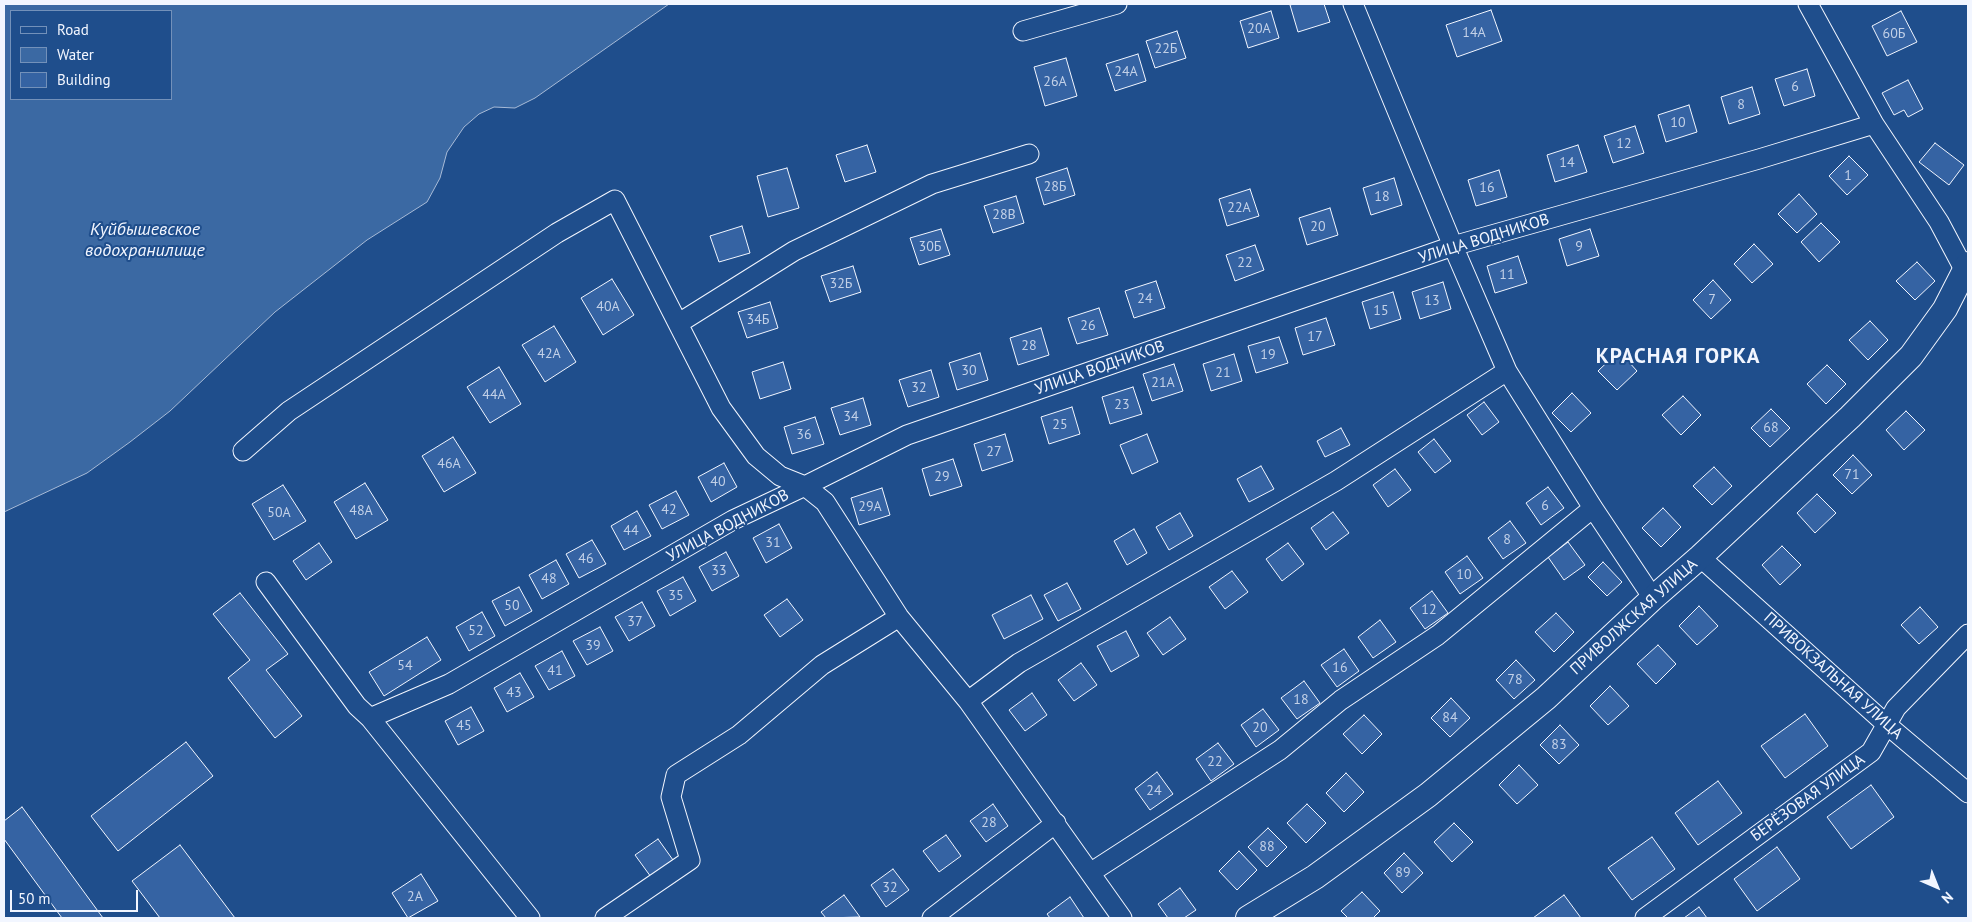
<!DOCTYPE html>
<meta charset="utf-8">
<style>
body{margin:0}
#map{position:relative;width:1972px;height:922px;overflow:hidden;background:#1f4e8c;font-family:"PT Sans",sans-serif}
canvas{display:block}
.frame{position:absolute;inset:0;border:5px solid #f2f6ff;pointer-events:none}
.legend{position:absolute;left:10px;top:10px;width:162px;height:90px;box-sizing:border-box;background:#1f4e8c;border:1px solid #7391ba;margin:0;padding:6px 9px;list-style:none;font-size:15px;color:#f2f6ff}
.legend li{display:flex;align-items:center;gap:10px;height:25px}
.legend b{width:25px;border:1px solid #7391ba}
.north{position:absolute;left:1912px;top:862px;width:50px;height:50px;-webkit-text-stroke:4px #1f4e8c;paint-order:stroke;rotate:136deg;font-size:14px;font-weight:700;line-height:20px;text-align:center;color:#f2f6ff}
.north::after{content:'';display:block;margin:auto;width:18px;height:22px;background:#f2f6ff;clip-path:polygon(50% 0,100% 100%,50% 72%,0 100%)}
.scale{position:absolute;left:10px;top:890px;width:128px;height:22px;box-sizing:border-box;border:2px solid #f2f6ff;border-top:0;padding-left:6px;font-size:15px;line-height:18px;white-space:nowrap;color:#f2f6ff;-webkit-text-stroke:4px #1f4e8c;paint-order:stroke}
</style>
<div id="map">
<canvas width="1972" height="922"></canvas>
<div class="frame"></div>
<ul class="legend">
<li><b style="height:6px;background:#1f4e8c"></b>Road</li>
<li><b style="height:14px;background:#3b69a3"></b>Water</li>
<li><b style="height:14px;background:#3563a3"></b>Building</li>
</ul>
<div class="north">N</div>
<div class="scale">50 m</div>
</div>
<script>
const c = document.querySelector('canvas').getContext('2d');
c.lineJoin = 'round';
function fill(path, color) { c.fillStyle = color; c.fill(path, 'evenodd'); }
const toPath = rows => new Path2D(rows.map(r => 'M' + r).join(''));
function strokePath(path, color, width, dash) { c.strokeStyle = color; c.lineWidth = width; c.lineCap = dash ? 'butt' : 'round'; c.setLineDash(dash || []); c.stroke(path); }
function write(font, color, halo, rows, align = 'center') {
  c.font = font + ' "PT Sans",sans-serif'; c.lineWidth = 4; c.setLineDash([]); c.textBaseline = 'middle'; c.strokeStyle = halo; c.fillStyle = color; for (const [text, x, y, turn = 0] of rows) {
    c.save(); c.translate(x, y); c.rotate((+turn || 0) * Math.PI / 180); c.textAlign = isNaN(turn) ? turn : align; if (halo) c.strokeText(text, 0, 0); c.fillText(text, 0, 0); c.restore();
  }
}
const water = toPath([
 [4,4,669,4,535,98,515,108,494,107,479,114,464,127,447,152,440,178,427,202,367,240,275,312,170,411,130,442,87,473,4,512,4,4],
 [11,11,171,11,171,99,11,99,11,11]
]);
fill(water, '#3b69a3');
strokePath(water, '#a8bbd7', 1);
const building = toPath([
 [1294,4,1324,4,1330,22,1298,32,1290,5,1294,4],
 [1491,10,1502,41,1457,57,1446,25,1491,10],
 [1271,11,1279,38,1248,48,1240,21,1271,11],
 [1901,11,1917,42,1887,56,1872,26,1901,11],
 [1177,31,1186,58,1155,68,1146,41,1177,31],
 [1138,54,1146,81,1115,91,1106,64,1138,54],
 [1066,58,1077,96,1045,106,1034,67,1066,58],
 [1807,69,1815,96,1784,106,1775,79,1807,69],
 [1908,80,1923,109,1908,117,1904,110,1894,115,1882,93,1908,80],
 [1752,87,1760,114,1729,124,1721,97,1752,87],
 [1689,105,1697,132,1666,142,1658,115,1689,105],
 [1635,126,1644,153,1613,163,1604,136,1635,126],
 [1935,143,1964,165,1949,185,1919,162,1935,143],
 [867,145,876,172,845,182,836,155,867,145],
 [1578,145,1587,172,1555,182,1547,155,1578,145],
 [1849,156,1868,175,1847,195,1829,176,1849,156],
 [787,168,799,208,768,217,757,176,787,168],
 [1067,168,1075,195,1044,205,1036,178,1067,168],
 [1499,170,1507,197,1476,206,1468,180,1499,170],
 [1394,178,1402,205,1371,215,1363,188,1394,178],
 [1250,189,1259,216,1227,226,1219,199,1250,189],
 [1799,194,1817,214,1797,233,1778,214,1799,194],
 [1016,196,1024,223,993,233,984,206,1016,196],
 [1330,208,1338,235,1307,245,1299,218,1330,208],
 [1821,223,1840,242,1819,262,1801,242,1821,223],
 [742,226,750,253,719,262,710,236,742,226],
 [941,229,950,255,919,265,910,238,941,229],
 [1590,229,1599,256,1567,266,1559,239,1590,229],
 [1754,244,1773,264,1752,283,1734,264,1754,244],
 [1255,245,1264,270,1235,281,1226,255,1255,245],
 [1518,256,1527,283,1495,293,1487,266,1518,256],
 [1917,262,1935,281,1915,300,1896,281,1917,262],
 [853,266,861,292,830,302,821,276,853,266],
 [612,279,634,315,603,335,581,298,612,279],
 [1713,280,1731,300,1711,319,1693,300,1713,280],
 [1156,281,1165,308,1134,318,1125,291,1156,281],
 [1443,282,1451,309,1420,319,1412,292,1443,282],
 [1393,292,1401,319,1370,329,1362,302,1393,292],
 [770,302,778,328,747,338,738,312,770,302],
 [1099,308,1108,335,1077,344,1068,318,1099,308],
 [1326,318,1335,345,1303,355,1295,328,1326,318],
 [1870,321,1888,340,1868,360,1849,340,1870,321],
 [554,326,576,362,545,382,522,345,554,326],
 [1041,328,1049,355,1018,365,1010,338,1041,328],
 [1279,337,1288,363,1256,373,1248,346,1279,337],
 [1619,351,1637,371,1617,390,1598,371,1619,351],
 [980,353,988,380,957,390,949,363,980,353],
 [1234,354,1242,381,1211,391,1203,364,1234,354],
 [783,362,791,389,760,399,752,372,783,362],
 [1174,364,1183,391,1152,401,1143,374,1174,364],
 [1827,365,1846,384,1826,404,1807,384,1827,365],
 [499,367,521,404,490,423,467,387,499,367],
 [931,370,939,397,908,407,899,380,931,370],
 [1133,387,1142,414,1110,424,1102,397,1133,387],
 [1572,393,1591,413,1571,432,1552,413,1572,393],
 [1683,396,1701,415,1681,435,1662,415,1683,396],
 [863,398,871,425,840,435,831,408,863,398],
 [1484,402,1499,422,1482,435,1467,415,1484,402],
 [1072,407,1080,434,1049,444,1041,417,1072,407],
 [1771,409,1790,428,1770,447,1751,428,1771,409],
 [1906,411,1925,430,1904,450,1886,430,1906,411],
 [815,417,824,444,792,454,784,427,815,417],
 [1341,428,1350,445,1325,457,1317,441,1341,428],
 [1005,434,1013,461,982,471,974,444,1005,434],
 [1147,434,1158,462,1132,474,1120,445,1147,434],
 [453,437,476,473,444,492,422,456,453,437],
 [1434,439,1451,461,1435,473,1418,452,1434,439],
 [1853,455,1872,475,1852,494,1833,475,1853,455],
 [953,459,962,486,930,496,922,469,953,459],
 [724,463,737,487,711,502,698,477,724,463],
 [1261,466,1274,489,1249,502,1237,479,1261,466],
 [1714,467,1732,486,1712,505,1693,486,1714,467],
 [1395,469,1411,490,1388,507,1373,485,1395,469],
 [365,483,388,520,356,539,334,502,365,483],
 [283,485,306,521,274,540,252,504,283,485],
 [1548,487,1564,508,1541,525,1526,503,1548,487],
 [882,488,890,515,859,525,851,498,882,488],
 [676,491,689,515,662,529,649,505,676,491],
 [1817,494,1836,513,1815,533,1797,513,1817,494],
 [1663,508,1681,527,1661,547,1642,528,1663,508],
 [637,511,651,536,624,550,611,526,637,511],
 [1333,512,1349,533,1326,550,1311,528,1333,512],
 [1180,513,1193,536,1169,550,1156,527,1180,513],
 [1510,521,1526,543,1503,559,1488,538,1510,521],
 [779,524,792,548,766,563,753,538,779,524],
 [1134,529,1147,553,1127,565,1114,541,1134,529],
 [592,540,606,564,579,578,566,554,592,540],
 [1568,542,1585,565,1564,580,1548,557,1568,542],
 [319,543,332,562,306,580,293,561,319,543],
 [1288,543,1304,564,1282,581,1266,559,1288,543],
 [1782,546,1801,565,1780,585,1762,565,1782,546],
 [726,552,739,576,712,591,699,567,726,552],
 [1467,556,1483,578,1460,594,1445,572,1467,556],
 [556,560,569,584,542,599,529,575,556,560],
 [1603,562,1622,582,1607,596,1588,577,1603,562],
 [1232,571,1248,592,1225,609,1209,587,1232,571],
 [683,577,696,601,670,616,657,591,683,577],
 [1067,583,1081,609,1058,621,1044,595,1067,583],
 [519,587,532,611,505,626,492,601,519,587],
 [1432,591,1448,613,1425,629,1410,608,1432,591],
 [240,593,288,654,266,670,302,716,275,738,228,678,250,660,213,614,240,593],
 [1031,595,1043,619,1004,639,992,615,1031,595],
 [787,599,803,620,780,637,764,615,787,599],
 [642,602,655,626,629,641,615,617,642,602],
 [1699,606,1718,626,1697,645,1679,626,1699,606],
 [1920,607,1938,627,1919,644,1901,625,1920,607],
 [482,612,495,636,469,651,456,627,482,612],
 [1556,613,1574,632,1554,652,1535,632,1556,613],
 [1170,617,1186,639,1163,655,1147,633,1170,617],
 [1380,620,1396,642,1373,658,1358,637,1380,620],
 [600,627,613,651,587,665,573,641,600,627],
 [1126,631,1139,656,1111,672,1097,646,1126,631],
 [427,637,441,660,384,696,369,672,427,637],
 [1658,645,1676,664,1656,684,1637,664,1658,645],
 [1344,649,1359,671,1337,687,1321,665,1344,649],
 [562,651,575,676,549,690,535,666,562,651],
 [1516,660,1535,680,1514,699,1496,680,1516,660],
 [1081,663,1097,685,1074,701,1058,680,1081,663],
 [520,673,534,697,507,712,494,688,520,673],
 [1304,681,1320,703,1297,719,1281,698,1304,681],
 [1610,686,1629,706,1608,725,1590,706,1610,686],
 [1032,693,1047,715,1025,731,1009,710,1032,693],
 [1451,698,1470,718,1450,737,1431,718,1451,698],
 [471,707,484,731,458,745,445,721,471,707],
 [1263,709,1279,730,1256,747,1241,725,1263,709],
 [1805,714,1828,746,1785,778,1761,746,1805,714],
 [1364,715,1382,734,1362,754,1343,734,1364,715],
 [1560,725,1579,745,1559,764,1540,745,1560,725],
 [186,742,213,776,118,851,91,816,186,742],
 [1218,743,1234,764,1211,781,1196,759,1218,743],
 [1519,765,1538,785,1517,804,1499,785,1519,765],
 [1157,772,1173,794,1150,810,1135,789,1157,772],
 [1346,773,1364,792,1344,812,1326,793,1346,773],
 [1718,781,1742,813,1698,845,1675,813,1718,781],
 [1871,785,1894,817,1851,849,1827,817,1871,785],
 [993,804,1008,826,986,842,970,821,993,804],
 [1307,804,1326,823,1306,843,1287,823,1307,804],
 [22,807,103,918,62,918,4,839,4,821,22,807],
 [1454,823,1473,842,1452,862,1434,842,1454,823],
 [1268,828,1287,847,1267,867,1248,847,1268,828],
 [946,835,961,856,939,872,923,851,946,835],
 [1652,837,1675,869,1632,900,1608,868,1652,837],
 [658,839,673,860,651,877,635,855,658,839],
 [180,845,235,918,160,918,132,881,180,845],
 [1777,847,1800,879,1757,911,1734,879,1777,847],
 [1239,851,1257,870,1237,890,1219,871,1239,851],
 [1404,853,1423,873,1402,893,1384,873,1404,853],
 [893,869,909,890,886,907,871,885,893,869],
 [421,874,438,901,408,918,392,893,421,874],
 [1180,888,1196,910,1184,918,1168,918,1158,904,1180,888],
 [1362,892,1380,911,1373,918,1348,918,1341,911,1362,892],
 [844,895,860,917,826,918,821,912,844,895],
 [1564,895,1581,918,1533,918,1564,895],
 [1070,897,1084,918,1050,918,1047,914,1070,897],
 [1699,907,1707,918,1684,918,1699,907]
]);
fill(building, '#3563a3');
strokePath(building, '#f2f6ff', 1);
const minor = toPath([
 [1353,4,1453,246,1507,371,1593,508,1653,598],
 [1808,4,1874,124,1939,222,1965,271],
 [1023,31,1117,4],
 [679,323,794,251,932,184,1029,154],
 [243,451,289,411,557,233,615,200,721,408,756,456,780,476,805,486,825,502,899,617,968,701,1122,918],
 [1700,557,1886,724,1968,793],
 [266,582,357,706,370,718,530,918],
 [968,701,1019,663,1336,481,1507,371],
 [370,718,449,684,733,520,805,486,907,435,1453,246,1759,159,1874,124],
 [1090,873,1280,750,1341,700,1438,635,1593,508],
 [605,918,690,860,671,797,676,775,739,735,822,665,899,617],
 [932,918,1056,823],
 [1645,918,1871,752,1896,708,1968,634]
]);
const major = toPath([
 [1248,918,1315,877,1428,795,1546,698,1653,598,1700,557,1850,417,1911,356,1945,309,1968,264]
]);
strokePath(minor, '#f2f6ff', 21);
strokePath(major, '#f2f6ff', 26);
strokePath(minor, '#1f4e8c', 19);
strokePath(major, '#1f4e8c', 24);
write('14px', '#c3d1e8', null, [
 ["20А",1259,29],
 ["14А",1474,33],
 ["60Б",1894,34],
 ["22Б",1166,49],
 ["24А",1126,72],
 ["26А",1055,82],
 ["6",1795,87],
 ["8",1741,105],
 ["10",1678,123],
 ["12",1624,144],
 ["14",1567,163],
 ["1",1848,176],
 ["28Б",1055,187],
 ["16",1487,188],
 ["18",1382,197],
 ["22А",1239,208],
 ["28В",1004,215],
 ["20",1318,227],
 ["30Б",930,247],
 ["9",1579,247],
 ["22",1245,263],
 ["11",1507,275],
 ["32Б",841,284],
 ["24",1145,299],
 ["7",1712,300],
 ["13",1432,301],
 ["40А",608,307],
 ["15",1381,311],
 ["34Б",758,320],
 ["26",1088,326],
 ["17",1315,337],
 ["28",1029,346],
 ["42А",549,354],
 ["19",1268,355],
 ["30",969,371],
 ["21",1223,373],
 ["21А",1163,383],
 ["32",919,388],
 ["44А",494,395],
 ["23",1122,405],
 ["34",851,417],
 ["25",1060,425],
 ["68",1771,428],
 ["36",804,435],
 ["27",994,452],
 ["46А",449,464],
 ["71",1852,475],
 ["29",942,477],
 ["40",718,482],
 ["6",1545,506],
 ["29А",870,507],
 ["42",669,510],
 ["48А",361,511],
 ["50А",279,513],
 ["44",631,531],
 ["8",1507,540],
 ["31",773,543],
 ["46",586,559],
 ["33",719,571],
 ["10",1464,575],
 ["48",549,579],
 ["35",676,596],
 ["50",512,606],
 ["12",1429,610],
 ["37",635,622],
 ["52",476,631],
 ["39",593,646],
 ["54",405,666],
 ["16",1340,668],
 ["41",555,671],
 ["78",1515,680],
 ["43",514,693],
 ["18",1301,700],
 ["84",1450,718],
 ["45",464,726],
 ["20",1260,728],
 ["83",1559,745],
 ["22",1215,762],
 ["24",1154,791],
 ["28",989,823],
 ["88",1267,847],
 ["89",1403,873],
 ["32",890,888],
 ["2А",415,897]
]);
write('16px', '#f2f6ff', '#1f4e8c', [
 ["УЛИЦА ВОДНИКОВ",1484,239,-17],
 ["УЛИЦА ВОДНИКОВ",1100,368,-19],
 ["УЛИЦА ВОДНИКОВ",728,526,-28],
 ["ПРИВОЛЖСКАЯ УЛИЦА",1634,617,-42],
 ["ПРИВОКЗАЛЬНАЯ УЛИЦА",1833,676,42],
 ["БЕРЁЗОВАЯ УЛИЦА",1808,798,-36]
]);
write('italic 18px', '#f2f6ff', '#1f4e8c', [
 ["Куйбышевское",145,230],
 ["водохранилище",145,251]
]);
c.letterSpacing = '1px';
write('bold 21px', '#f2f6ff', '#1f4e8c', [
 ["КРАСНАЯ ГОРКА",1678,357]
]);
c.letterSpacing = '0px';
</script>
